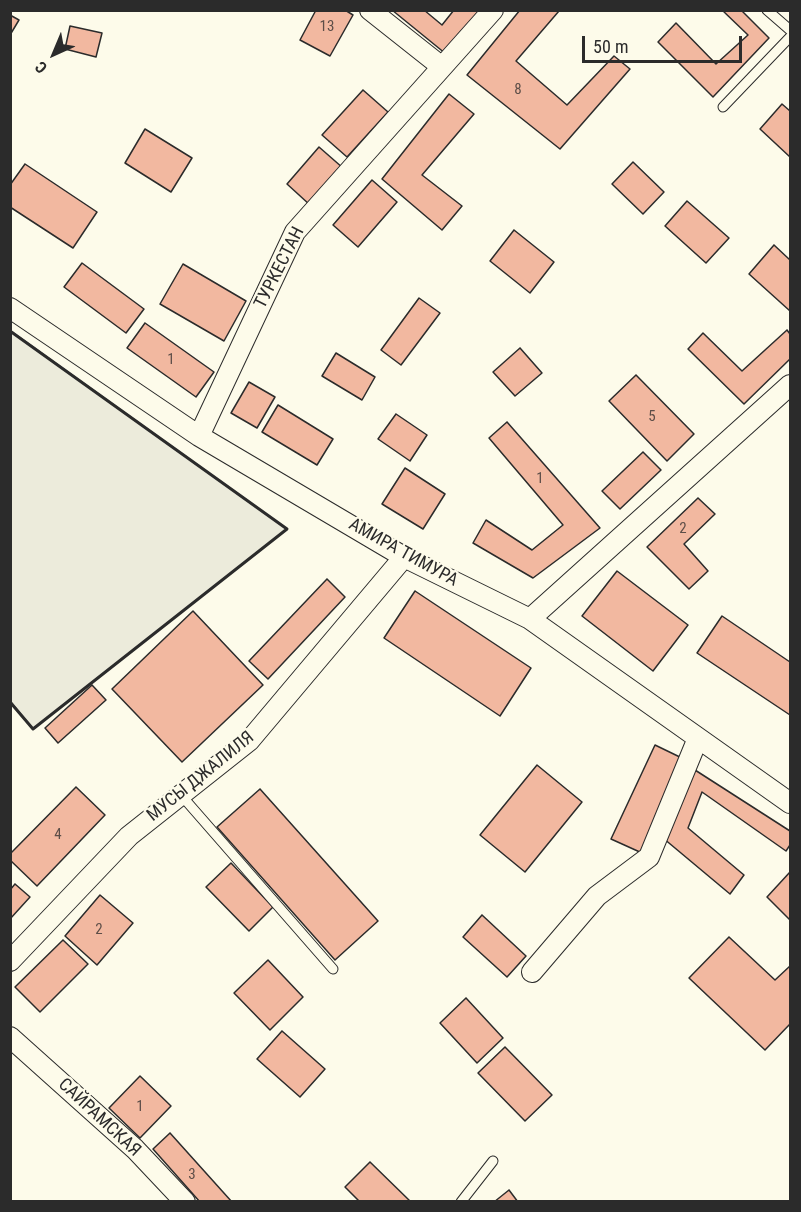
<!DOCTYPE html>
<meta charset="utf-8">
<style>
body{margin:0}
#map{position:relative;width:801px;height:1212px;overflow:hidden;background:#fdfbea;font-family:"Roboto Condensed",sans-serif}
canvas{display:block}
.frame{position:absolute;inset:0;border:12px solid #2b2b2b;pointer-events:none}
.north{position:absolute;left:24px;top:24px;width:60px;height:60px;-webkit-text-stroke:4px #fdfbea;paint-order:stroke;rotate:224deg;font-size:16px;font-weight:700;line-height:24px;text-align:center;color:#2b2b2b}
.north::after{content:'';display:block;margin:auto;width:21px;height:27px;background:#2b2b2b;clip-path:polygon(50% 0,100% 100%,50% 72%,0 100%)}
.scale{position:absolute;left:582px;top:36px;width:160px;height:27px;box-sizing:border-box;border:3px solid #2b2b2b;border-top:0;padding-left:8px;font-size:18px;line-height:21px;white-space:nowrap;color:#2b2b2b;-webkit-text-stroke:4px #fdfbea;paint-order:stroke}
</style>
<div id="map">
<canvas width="801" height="1212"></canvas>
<div class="frame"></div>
<div class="north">С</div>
<div class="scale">50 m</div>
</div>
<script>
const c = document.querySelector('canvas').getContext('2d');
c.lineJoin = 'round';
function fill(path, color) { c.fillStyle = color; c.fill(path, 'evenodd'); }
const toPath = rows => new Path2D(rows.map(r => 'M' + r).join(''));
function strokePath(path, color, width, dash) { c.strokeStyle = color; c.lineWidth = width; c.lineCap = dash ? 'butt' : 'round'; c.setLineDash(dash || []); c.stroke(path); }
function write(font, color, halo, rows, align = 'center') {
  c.font = font + ' "Roboto Condensed",sans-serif'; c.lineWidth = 4.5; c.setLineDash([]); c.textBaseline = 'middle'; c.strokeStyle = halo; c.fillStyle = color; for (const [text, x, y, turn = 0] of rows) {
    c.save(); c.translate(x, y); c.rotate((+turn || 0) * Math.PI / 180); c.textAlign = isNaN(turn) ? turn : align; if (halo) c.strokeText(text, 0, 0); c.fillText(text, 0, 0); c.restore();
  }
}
const green = toPath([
 [11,331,287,529,33,729,11,702,11,331]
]);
fill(green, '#ecebdb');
strokePath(green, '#74746e', 1.5);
const building = toPath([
 [316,10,345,10,353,15,330,56,300,40,316,10],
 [392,10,424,10,442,25,454,10,483,10,446,54,392,10],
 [520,10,559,11,516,61,567,105,614,56,630,69,560,149,467,75,520,10],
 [722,10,741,10,769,38,713,97,658,42,676,23,716,64,748,35,722,10],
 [10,15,19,20,10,35,10,15],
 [70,26,102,33,96,57,65,49,70,26],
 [363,90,388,112,347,157,322,135,363,90],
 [449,94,474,114,422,175,462,206,442,230,382,179,449,94],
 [782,104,790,111,790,157,760,129,782,104],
 [145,129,192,158,171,192,125,163,145,129],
 [319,147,343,168,310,205,287,184,319,147],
 [633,162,664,192,643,214,612,184,633,162],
 [25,164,97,212,73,248,10,207,10,185,25,164],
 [372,180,397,202,358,247,333,225,372,180],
 [687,201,729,238,706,263,665,226,687,201],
 [514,230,554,262,530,293,490,261,514,230],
 [774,245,790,260,790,311,749,274,774,245],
 [82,263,144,309,126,333,64,287,82,263],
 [183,264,246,301,224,341,160,304,183,264],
 [419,298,440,313,401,365,381,350,419,298],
 [145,323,214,372,196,397,127,348,145,323],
 [787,330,790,334,790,359,744,404,688,349,703,333,742,371,787,330],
 [520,348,542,373,515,396,493,372,520,348],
 [336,353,375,377,362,400,322,376,336,353],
 [636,375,694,434,667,461,609,401,636,375],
 [249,382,275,397,257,428,231,413,249,382],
 [278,405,333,439,317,465,262,432,278,405],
 [396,414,427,435,410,461,378,439,396,414],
 [507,422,600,528,533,578,473,543,486,520,532,550,563,525,489,438,507,422],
 [643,452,661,470,620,509,602,491,643,452],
 [405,468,445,494,423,529,382,504,405,468],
 [698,498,715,514,684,544,708,571,689,589,647,547,698,498],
 [617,571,688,625,653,671,582,616,617,571],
 [327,579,345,597,268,679,249,661,327,579],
 [415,591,531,668,500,716,384,638,415,591],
 [193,611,263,685,182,762,112,689,193,611],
 [722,616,790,662,790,715,697,653,722,616],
 [92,685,106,700,58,743,45,728,92,685],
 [655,745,686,760,642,853,611,839,655,745],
 [537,765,582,802,525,872,480,835,537,765],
 [695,770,790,831,790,845,786,851,702,792,688,828,744,875,730,894,663,838,695,770],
 [76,787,105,815,37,886,10,860,10,854,76,787],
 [260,789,378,921,335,960,217,827,260,789],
 [231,863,273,907,249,931,206,887,231,863],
 [790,872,790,920,767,897,790,872],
 [15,884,30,897,10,919,10,890,15,884],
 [100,895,133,923,97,965,65,936,100,895],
 [482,915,526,956,507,977,463,937,482,915],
 [729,937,775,980,790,966,790,1024,765,1050,689,978,729,937],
 [63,940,88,964,40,1012,15,987,63,940],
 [268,960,303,997,270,1030,234,993,268,960],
 [466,998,503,1038,477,1063,440,1023,466,998],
 [282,1031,325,1069,300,1097,257,1059,282,1031],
 [505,1047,552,1095,525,1121,478,1073,505,1047],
 [140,1076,171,1106,140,1138,109,1108,140,1076],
 [170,1133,232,1202,200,1202,153,1149,170,1133],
 [370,1162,411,1202,360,1202,345,1187,370,1162],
 [509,1190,518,1202,494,1202,509,1190]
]);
fill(building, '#f2b8a0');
strokePath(building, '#2b2b2b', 1.5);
const lane = toPath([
 [767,10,790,30],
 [723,107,790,37],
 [181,795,333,969],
 [461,1202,493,1161]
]);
const street = toPath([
 [370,10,442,67],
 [10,308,199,436,404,557,530,619,790,803],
 [199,436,295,232,493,10],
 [530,619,790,385],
 [10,961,129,836,249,741,404,557],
 [532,972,597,896,649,857,698,738],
 [10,1037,135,1149,185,1202]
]);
strokePath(lane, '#2b2b2b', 11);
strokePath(street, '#2b2b2b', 22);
strokePath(lane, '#fdfbea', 9);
strokePath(street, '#fdfbea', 20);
strokePath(toPath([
 [10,331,287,529,33,729,10,702]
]), '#2b2b2b', 3);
write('15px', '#5d4e48', null, [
 ["13",327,27],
 ["8",518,90],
 ["1",171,360],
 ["5",652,417],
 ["1",540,479],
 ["2",683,529],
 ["4",58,835],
 ["2",99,930],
 ["1",140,1107],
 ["3",192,1175]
]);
write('18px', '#2b2b2b', '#fdfbea', [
 ["ТУРКЕСТАН",280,268,-63],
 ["АМИРА ТИМУРА",403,553,29],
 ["МУСЫ ДЖАЛИЛЯ",201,777,-39],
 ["САЙРАМСКАЯ",99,1118,43]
]);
</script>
